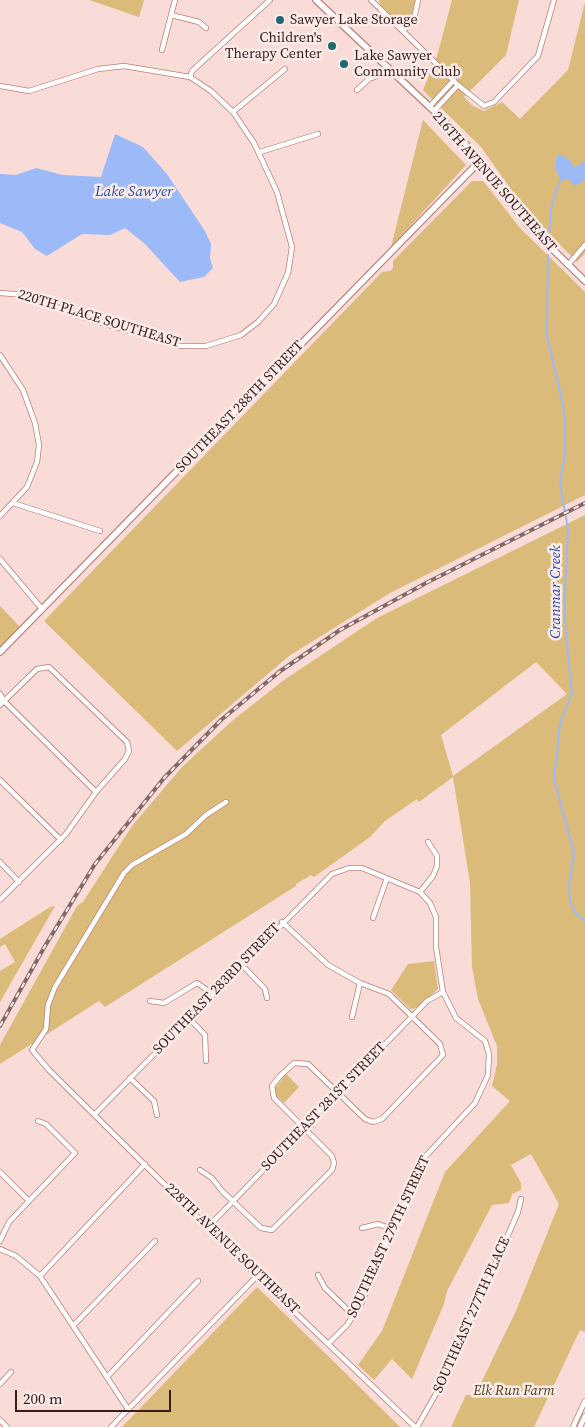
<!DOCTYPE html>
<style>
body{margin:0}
#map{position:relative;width:585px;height:1427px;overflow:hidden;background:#f9dbd8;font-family:"Source Serif 4",serif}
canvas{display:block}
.scale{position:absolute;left:15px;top:1390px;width:156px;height:22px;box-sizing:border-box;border:2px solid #381d1b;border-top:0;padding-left:6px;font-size:15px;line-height:18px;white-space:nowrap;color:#381d1b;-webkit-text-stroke:4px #fbecea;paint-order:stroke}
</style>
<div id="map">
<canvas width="585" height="1427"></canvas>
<div class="scale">200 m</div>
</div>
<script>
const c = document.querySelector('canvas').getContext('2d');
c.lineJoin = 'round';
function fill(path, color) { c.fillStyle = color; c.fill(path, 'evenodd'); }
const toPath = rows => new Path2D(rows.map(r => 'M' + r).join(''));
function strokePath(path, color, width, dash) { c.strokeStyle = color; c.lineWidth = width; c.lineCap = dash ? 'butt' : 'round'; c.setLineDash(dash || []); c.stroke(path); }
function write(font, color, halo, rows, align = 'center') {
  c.font = font + ' "Source Serif 4",serif'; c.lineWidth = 5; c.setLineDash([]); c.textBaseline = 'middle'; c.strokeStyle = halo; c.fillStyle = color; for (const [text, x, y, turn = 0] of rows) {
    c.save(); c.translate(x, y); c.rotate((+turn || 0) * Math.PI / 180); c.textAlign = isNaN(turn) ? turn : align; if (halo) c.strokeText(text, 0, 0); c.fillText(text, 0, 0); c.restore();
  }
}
fill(toPath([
 [89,0,144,0,139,17],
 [379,0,415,0,411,19,403,24,398,22,380,5],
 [452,0,519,0,506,55,464,97,473,106,484,111,502,102,520,119,568,70,585,2,585,253,577,262,525,209,481,147,423,90,437,56],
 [423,120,466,165,391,247],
 [472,181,483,181,520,228,585,292,585,495,390,593,289,656,177,751,44,621,382,272,390,271,393,268,393,261],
 [585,515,585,1332,580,1330,534,1427,451,1427,466,1395,475,1395,516,1311,559,1204,531,1154,511,1165,521,1183,521,1190,512,1194,509,1203,492,1205,447,1291,444,1304,412,1379,392,1359,374,1380,358,1365,382,1331,445,1172,510,1101,492,1086,497,1064,497,1046,478,999,472,967,470,883,453,777,419,802,417,799,385,821,370,837,314,877,311,875,296,884,296,886,105,1007,99,1001,0,1064,0,1045,77,906,83,902,132,826,182,767,232,721,284,680,377,618],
 [536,662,567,694,453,776,441,735],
 [0,606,21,628,0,649],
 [55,906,0,1002,0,971,15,962,5,944,0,947,0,939,50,907],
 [434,961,438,989,417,1008,410,1009,391,990,408,964],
 [286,1074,299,1087,284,1103,275,1094,274,1089],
 [257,1287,324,1352,400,1427,122,1427]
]), '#dabb79');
fill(toPath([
 [115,134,143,147,167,174,205,231,211,244,210,258,213,268,204,277,180,282,145,244,125,228,110,235,82,234,47,256,35,249,22,232,0,223,0,174,16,175,36,168,63,175,101,177],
 [559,154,571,161,574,168,585,161,585,180,575,186,570,180,561,179,556,171,556,158]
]), '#9cbaf8');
strokePath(toPath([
 [549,232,552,203,561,179],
 [548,255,547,336,563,405,565,424,565,454,560,482,568,530,564,613,572,693,560,724,554,779,574,853,569,885,570,902,575,912,585,921]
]), '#9cbaf8', 2);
const minor = toPath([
 [371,0,458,85,484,106,494,102,538,56,554,0],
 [171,15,199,22,206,28],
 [403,31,414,19,418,0],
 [162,50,175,0],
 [190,77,192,71,270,0],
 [0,86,29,91,98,69,124,66,190,77,211,91,233,112,254,143,277,192,292,247,288,273,274,304,258,322,241,335,206,346,180,346,79,316,27,295,0,293],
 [357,90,369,79,390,71],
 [429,107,454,80],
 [434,111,458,85],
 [233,112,285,69],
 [260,152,318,134],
 [568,265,585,245],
 [0,355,23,390,35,423,39,445,37,462,27,487,0,516],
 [13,503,100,531],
 [0,559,42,609],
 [0,694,4,701,0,700],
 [4,701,96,792],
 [0,705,37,669,49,667,127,742,129,751,125,759,96,792,66,834,0,900],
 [0,780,61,840],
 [226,802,206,815,186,834,132,865,124,873,55,987,48,1005,46,1029,32,1050,49,1070,257,1276,415,1427],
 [0,862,19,882],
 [420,892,433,876,437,866,437,856,428,842],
 [373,918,387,878],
 [241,964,265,989,267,998],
 [150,1001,164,1003,197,983,213,994],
 [352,1017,360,983],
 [189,1018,205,1035,206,1061],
 [130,1078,154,1101,157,1115],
 [95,1114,332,874,349,868,362,868,420,892,430,903,436,917,436,947,443,992,456,1018,485,1041,489,1054,488,1075,475,1103,423,1159,361,1304,347,1325,329,1343],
 [200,1170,212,1178,222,1191,261,1228,272,1230,332,1170,334,1163,332,1156,274,1098,272,1086,279,1077,294,1063,308,1064,365,1119,373,1122,382,1119,443,1055,440,1044,389,994,360,983,328,965,282,922],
 [0,1172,29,1201],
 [208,1227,427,1001,443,992],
 [362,1228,378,1224,392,1229],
 [0,1241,9,1222,75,1153,46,1124,38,1121],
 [0,1249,16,1256,40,1276,128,1409],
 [318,1275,325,1288,354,1316],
 [40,1276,145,1164],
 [73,1326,155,1241],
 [107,1377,198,1281],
 [0,1384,11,1372],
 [0,1420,7,1427],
 [111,1427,257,1276],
 [417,1427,449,1371,518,1212,521,1199],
 [573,1427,585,1401],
 [580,1427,585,1416]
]);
const tertiary = toPath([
 [316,0,434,111,464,142,529,226,585,281],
 [0,652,479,162]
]);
strokePath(minor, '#bf7d77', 6);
strokePath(tertiary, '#bf7d77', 8);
strokePath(minor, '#fff', 4.5);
strokePath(tertiary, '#fff', 5.5);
const rail = toPath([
 [0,1026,45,946,95,864,164,778,221,720,279,672,340,630,426,583,585,503]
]);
strokePath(rail, '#846866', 4);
strokePath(rail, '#fbecea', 2, [5.5]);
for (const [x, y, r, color] of [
 [280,20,5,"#1f6a72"],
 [332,46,5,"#1f6a72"],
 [344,64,5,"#1f6a72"]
]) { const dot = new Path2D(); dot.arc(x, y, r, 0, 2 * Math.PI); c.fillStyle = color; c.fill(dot); strokePath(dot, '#fbecea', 2); }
write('14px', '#381d1b', '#fbecea', [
 ["Sawyer Lake Storage",290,20],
 ["Children's",322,38,"right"],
 ["Therapy Center",322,54,"right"],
 ["Lake Sawyer",354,56],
 ["Community Club",354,72]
], 'left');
write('14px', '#381d1b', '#fbecea', [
 ["216TH AVENUE SOUTHEAST",494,182,49],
 ["220TH PLACE SOUTHEAST",99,319,17],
 ["SOUTHEAST 288TH STREET",240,407,-46],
 ["SOUTHEAST 283RD STREET",217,989,-46],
 ["SOUTHEAST 281ST STREET",324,1107,-46],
 ["SOUTHEAST 279TH STREET",389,1237,-65],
 ["228TH AVENUE SOUTHEAST",232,1249,44],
 ["SOUTHEAST 277TH PLACE",472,1315,-66]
]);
write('italic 14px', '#4c3b15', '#fbecea', [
 ["Elk Run Farm",514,1391]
]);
write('italic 15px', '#2a4da5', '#fbecea', [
 ["Lake Sawyer",134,192],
 ["Cranmar Creek",556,592,-90]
]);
</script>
